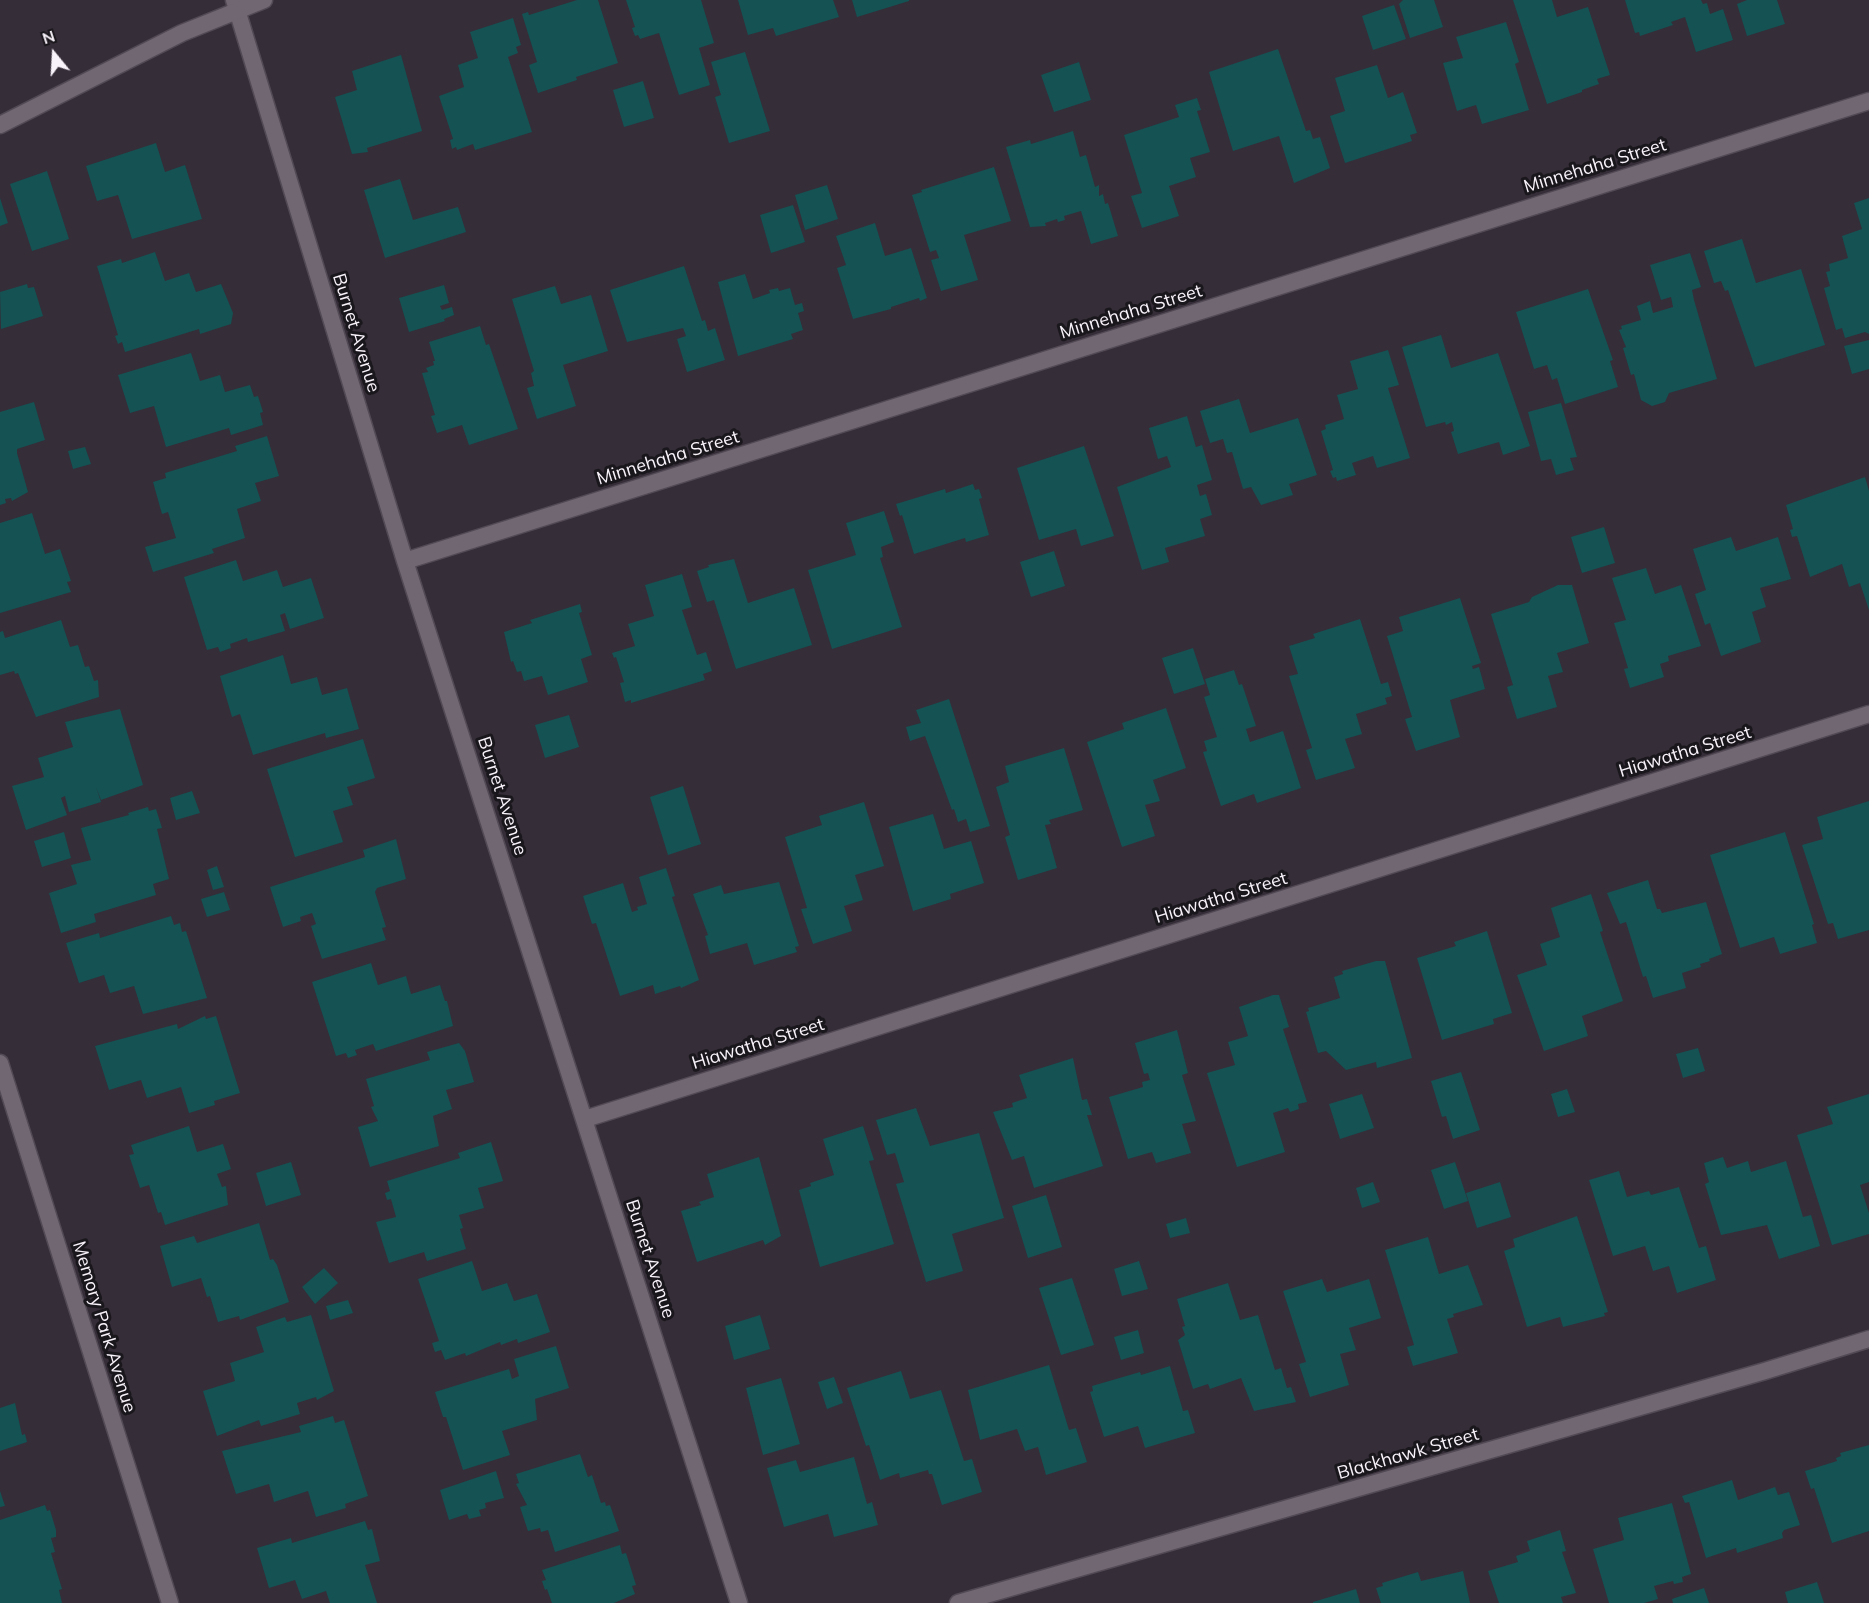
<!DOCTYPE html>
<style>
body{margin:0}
#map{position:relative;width:1869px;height:1603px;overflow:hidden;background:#352d38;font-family:Mulish,sans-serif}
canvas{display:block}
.north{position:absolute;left:24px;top:24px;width:60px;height:60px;-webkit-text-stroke:4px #1a171c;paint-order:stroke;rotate:342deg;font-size:16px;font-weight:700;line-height:24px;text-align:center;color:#f8f2fa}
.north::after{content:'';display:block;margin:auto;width:21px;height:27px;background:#f8f2fa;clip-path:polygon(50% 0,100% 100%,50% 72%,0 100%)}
</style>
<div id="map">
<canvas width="1869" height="1603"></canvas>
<div class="north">N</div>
</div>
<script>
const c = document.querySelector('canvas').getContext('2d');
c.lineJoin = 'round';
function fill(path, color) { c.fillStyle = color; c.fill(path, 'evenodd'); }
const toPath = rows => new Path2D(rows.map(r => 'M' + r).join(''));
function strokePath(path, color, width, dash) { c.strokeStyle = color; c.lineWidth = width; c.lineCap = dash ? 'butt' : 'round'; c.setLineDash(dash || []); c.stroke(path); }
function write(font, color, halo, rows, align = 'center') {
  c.font = font + ' Mulish,sans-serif'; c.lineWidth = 6; c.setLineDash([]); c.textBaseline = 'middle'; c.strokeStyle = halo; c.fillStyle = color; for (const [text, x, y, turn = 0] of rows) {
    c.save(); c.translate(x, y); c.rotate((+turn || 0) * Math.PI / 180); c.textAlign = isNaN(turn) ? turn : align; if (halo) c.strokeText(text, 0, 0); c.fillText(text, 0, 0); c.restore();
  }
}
fill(toPath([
 [577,0,598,0,618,63,576,77,577,80,538,93,529,65,537,62,522,14,528,12,529,15],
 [626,0,701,0,714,43,699,48,710,85,679,95,659,33,640,39,638,35,635,36,632,28,635,27],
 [738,0,833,0,839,17,776,36,773,28,748,35],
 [852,0,909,0,909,1,857,17],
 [1403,0,1434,0,1443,27,1410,38,1399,4],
 [1513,0,1552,0,1557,17,1588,7,1610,75,1597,79,1599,84,1582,90,1582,92,1547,104],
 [1625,0,1701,0,1703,4,1707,3,1710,14,1723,9,1733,40,1696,52,1685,17,1671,22,1673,25,1640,36,1639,32,1635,33],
 [1747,0,1777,0,1785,24,1747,36,1737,4],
 [1394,5,1406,39,1373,50,1362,16],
 [513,18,521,45,516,47,518,53,508,57,532,132,475,150,473,144,457,150,456,147,452,149,450,140,453,139,439,96,464,87,458,65,478,58,470,32],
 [1506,22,1519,62,1515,64,1529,110,1482,124,1476,105,1457,111,1443,63,1463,58,1456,37],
 [1278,49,1306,131,1310,130,1313,139,1320,137,1330,168,1294,183,1279,136,1233,151,1209,72],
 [745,52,770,131,729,143,715,97,721,95,711,62],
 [401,55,422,131,367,148,368,152,352,154,335,97,357,90,352,71],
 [1079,62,1091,100,1054,112,1041,75],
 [1377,65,1388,98,1403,92,1417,133,1410,135,1412,141,1345,163,1330,116,1345,111,1335,78],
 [643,81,654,118,624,127,613,90],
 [1197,98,1201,110,1197,111,1210,152,1190,158,1196,177,1169,186,1179,216,1142,228,1131,196,1142,193,1124,135,1179,117,1175,105],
 [1073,131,1080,157,1086,155,1095,187,1099,185,1099,196,1103,194,1105,204,1108,203,1118,236,1091,244,1081,211,1064,216,1065,220,1058,222,1057,219,1045,223,1046,226,1030,227,1006,147,1030,140,1031,144],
 [156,143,165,172,185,165,202,219,132,239,118,195,97,201,86,166],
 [994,167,1011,221,964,235,978,280,941,291,931,260,939,258,936,250,930,252,912,195,922,192,921,190],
 [47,171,69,239,32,251,10,184],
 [400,179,413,220,458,207,466,232,385,258,364,190],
 [827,185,838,219,805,230,795,195],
 [0,198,8,223,0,226],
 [1869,198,1869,334,1865,332,1845,338,1842,328,1836,330,1824,288,1830,286,1826,272,1830,271,1829,264,1848,258,1842,236,1862,229,1854,203],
 [793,205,805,242,771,253,760,215],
 [875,223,885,256,911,248,927,298,920,301,919,298,891,307,891,309,853,319,837,268,846,265,836,236],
 [1742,239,1756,283,1801,269,1825,345,1755,367,1728,290,1725,291,1721,281,1714,283,1704,251],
 [155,252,165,281,189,273,196,292,221,284,233,313,231,324,200,334,199,329,125,352,122,342,118,344,115,336,118,335,97,266,121,259,122,263],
 [1690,253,1701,287,1692,290,1694,300,1717,379,1669,393,1665,402,1652,406,1641,400,1634,374,1631,375,1623,348,1626,347,1619,330,1622,329,1621,326,1641,320,1637,306,1650,301,1653,313,1673,307,1671,297,1661,300,1650,265],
 [684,266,702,321,705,320,708,331,715,328,725,360,687,372,677,339,686,336,683,328,627,342,610,290],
 [745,274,753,299,770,293,769,290,778,288,779,291,790,288,795,305,802,303,804,311,798,313,803,330,791,334,793,339,738,356,718,282],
 [27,284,28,288,34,287,43,316,1,329,0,292],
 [444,285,449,303,440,306,442,310,452,307,454,315,444,319,445,321,409,332,399,298],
 [555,286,561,304,591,295,608,351,563,365,576,406,537,419,527,388,534,386,531,373,534,371,512,299],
 [1588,289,1613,360,1610,361,1618,387,1565,404,1557,378,1552,380,1547,365,1534,369,1516,312],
 [480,326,486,345,489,344,518,429,469,445,462,425,437,433,431,416,435,415,422,373,428,372,426,368,434,365,433,361,435,361,429,342],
 [1441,335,1451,368,1498,353,1530,446,1503,455,1499,442,1458,454,1451,432,1454,431,1452,422,1446,425,1445,422,1426,427,1402,347],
 [1869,340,1869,369,1852,374,1844,346],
 [1388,350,1399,385,1388,388,1410,458,1377,468,1373,456,1352,463,1356,475,1337,481,1336,477,1333,478,1330,471,1333,470,1321,431,1326,429,1325,425,1344,419,1337,395,1358,389,1350,361],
 [191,353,200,381,220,375,225,392,250,385,254,397,258,396,263,412,260,413,263,425,231,435,229,428,166,447,154,406,130,413,118,375],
 [1239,399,1250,433,1298,418,1317,475,1289,484,1293,495,1261,505,1251,487,1243,489,1232,452,1227,453,1223,439,1210,443,1200,411],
 [34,402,45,440,17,449,17,453,28,492,12,501,11,498,5,499,6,503,0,505,0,412],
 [1561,403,1577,457,1570,458,1574,470,1556,475,1551,459,1541,461,1528,412],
 [1187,416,1196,447,1202,445,1212,480,1197,485,1200,496,1206,494,1212,515,1200,519,1205,536,1165,548,1169,562,1142,570,1117,487,1171,467,1167,456,1158,459,1149,428],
 [267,436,279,476,255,483,261,501,237,509,245,538,212,549,214,553,153,572,145,547,176,538,168,512,162,514,153,482,166,478,165,473,237,451,235,446],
 [1084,446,1114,536,1081,546,1076,529,1039,540,1017,468],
 [85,447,91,464,73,469,68,451],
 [1865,477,1869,491,1869,610,1860,583,1849,587,1842,564,1810,577,1797,536,1792,537,1790,530,1793,529,1786,505],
 [973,484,975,490,979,489,982,498,979,499,989,535,966,542,965,538,914,554,902,515,900,516,896,504,945,489,946,493],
 [884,511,894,542,881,547,883,557,880,558,902,627,832,649,808,570,856,555,846,523],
 [32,513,45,554,60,549,71,581,67,582,71,592,0,613,0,523],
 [1604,527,1615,563,1582,573,1571,537],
 [1731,537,1736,551,1778,537,1791,579,1760,588,1766,607,1752,612,1761,642,1721,656,1710,623,1705,625,1695,594,1706,590,1693,549],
 [1054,551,1065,586,1031,597,1020,562],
 [734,559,748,603,794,588,812,645,736,669,714,600,707,602,697,571,709,567,708,565],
 [236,560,243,581,277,570,283,587,311,578,324,618,290,629,285,613,280,615,285,631,248,642,247,638,230,644,231,648,220,652,218,647,207,650,184,577],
 [1646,568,1655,594,1681,585,1701,646,1668,656,1669,661,1660,664,1664,677,1630,688,1624,669,1628,668,1614,623,1626,620,1612,578],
 [682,574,692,607,682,610,697,655,706,652,712,671,703,674,705,680,631,703,631,700,625,702,620,683,624,682,616,657,614,658,612,653,635,646,628,624,654,616,645,585],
 [1558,585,1572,585,1589,643,1557,653,1563,672,1548,676,1557,707,1517,719,1507,687,1513,685,1491,614,1529,602,1532,597],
 [1460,598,1481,663,1472,666,1473,669,1479,667,1485,689,1450,700,1460,737,1416,751,1405,719,1412,717,1387,636,1403,631,1399,617],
 [580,604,582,612,579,613,592,655,581,659,588,682,548,695,542,676,524,681,521,671,517,672,513,661,511,662,504,632,532,623,530,620],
 [1360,619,1381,684,1388,682,1392,696,1385,698,1387,704,1356,714,1362,734,1345,739,1355,768,1316,780,1306,750,1312,748,1289,676,1298,674,1289,646,1315,638,1313,634],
 [61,620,70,647,78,645,85,667,89,666,94,681,98,680,99,697,36,717,18,673,15,674,14,671,0,675,0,632,3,631,5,638],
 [1193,648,1205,684,1174,694,1162,658],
 [283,655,291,684,317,677,322,695,347,688,359,729,326,738,325,733,253,755,240,714,232,717,220,676],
 [1234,670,1239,685,1242,684,1256,726,1246,729,1250,742,1283,731,1301,788,1257,803,1254,794,1221,806,1203,752,1207,751,1204,741,1217,737,1204,697,1210,695,1205,679],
 [949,699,990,826,970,832,966,819,958,822,954,809,952,810,925,736,910,741,906,727,921,723,916,710],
 [1166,708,1186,768,1153,780,1160,801,1145,805,1155,836,1122,847,1087,742,1124,729,1122,723],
 [120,709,143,785,101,800,96,787,101,802,69,812,65,796,61,798,67,815,26,830,12,786,44,777,38,758,73,747,65,722],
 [569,715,579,747,545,758,535,725],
 [363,739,375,778,347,787,353,805,333,811,343,842,295,857,267,769],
 [1064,748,1083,810,1049,820,1051,824,1045,825,1057,868,1018,880,1005,837,1010,835,996,787,1009,782,1005,766],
 [683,786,701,844,668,855,650,797],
 [192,791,200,813,176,820,170,798],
 [1869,801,1869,930,1838,939,1833,923,1828,924,1802,845,1823,839,1817,817],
 [864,802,884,866,855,875,863,900,844,906,852,931,813,944,801,909,807,908,785,837,822,825,819,816],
 [148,807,149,811,156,809,162,828,157,829,169,879,153,884,156,895,94,914,96,922,61,933,49,893,77,884,71,865,91,860,81,828,129,815,128,813],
 [933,814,944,849,971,841,984,883,950,894,951,899,913,911,889,827],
 [64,832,71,858,42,867,34,841],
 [1785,832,1814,924,1812,925,1817,943,1780,954,1774,937,1740,948,1710,855],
 [396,839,406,879,377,888,375,892,386,927,382,928,386,940,322,959,311,926,316,924,312,913,300,917,301,921,283,927,270,887,365,857,363,850],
 [217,866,224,887,213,890,207,870],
 [666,868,675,896,672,897,699,980,681,988,680,986,655,994,653,985,620,996,596,923,592,924,583,896,623,883,632,912,638,910,637,907,647,904,639,877],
 [1648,880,1657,909,1660,909,1662,913,1706,902,1722,954,1709,959,1710,961,1700,964,1701,967,1682,973,1686,988,1653,998,1646,976,1643,977,1626,922,1620,924,1607,893],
 [779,882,799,946,795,947,797,952,754,965,747,943,710,954,705,936,708,935,693,894,721,885,724,894],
 [224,892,230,910,207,917,201,899],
 [1591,894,1603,931,1600,932,1623,1001,1582,1016,1588,1036,1544,1051,1517,975,1547,965,1540,944,1560,937,1551,908],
 [171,916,174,925,180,923,182,932,186,931,207,998,143,1014,134,986,110,993,104,975,79,983,66,943,99,933,100,938],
 [1487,931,1512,1013,1493,1019,1494,1024,1442,1040,1417,958,1456,946,1454,942],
 [1376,961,1385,961,1412,1058,1377,1068,1376,1062,1346,1070,1326,1051,1318,1053,1306,1012,1309,1011,1308,1008,1340,998,1334,977,1343,974,1342,971],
 [371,963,378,985,406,976,411,994,440,985,445,1001,447,1001,453,1026,376,1051,373,1044,355,1050,357,1055,348,1058,346,1053,336,1056,312,982],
 [1273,995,1279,995,1289,1027,1283,1029,1307,1102,1298,1104,1299,1109,1290,1112,1288,1108,1273,1113,1285,1152,1237,1167,1207,1073,1235,1065,1228,1042,1248,1036,1239,1007],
 [205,1016,206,1019,216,1016,240,1093,214,1101,215,1105,189,1113,181,1087,147,1098,141,1080,109,1090,95,1046,177,1024,178,1029],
 [1177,1030,1188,1073,1182,1075,1196,1121,1182,1124,1191,1153,1156,1163,1152,1152,1128,1159,1109,1097,1143,1087,1142,1082,1150,1080,1148,1073,1144,1074,1135,1043],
 [459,1043,465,1051,474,1082,446,1090,452,1109,433,1116,439,1146,370,1167,358,1127,378,1121,371,1107,374,1106,366,1079,430,1060,427,1052],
 [1698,1048,1705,1071,1683,1078,1676,1054],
 [1073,1058,1082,1100,1087,1099,1092,1115,1087,1115,1103,1166,1034,1188,1024,1156,1012,1160,993,1112,1013,1107,1012,1103,1027,1098,1019,1075],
 [1461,1072,1480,1130,1453,1139,1446,1116,1442,1117,1431,1081],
 [1567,1089,1575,1112,1558,1117,1551,1094],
 [1362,1094,1374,1128,1340,1139,1329,1104],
 [1869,1094,1869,1182,1860,1185,1869,1213,1869,1234,1832,1245,1797,1135,1833,1124,1827,1107],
 [916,1108,930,1146,979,1133,1004,1218,952,1234,963,1271,926,1282,896,1184,904,1182,895,1153,887,1155,876,1120],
 [189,1126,197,1152,223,1144,231,1169,217,1174,222,1187,226,1186,228,1205,165,1225,161,1212,158,1213,149,1185,140,1188,129,1155,134,1154,131,1145],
 [863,1126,874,1160,869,1161,894,1244,820,1267,799,1190,811,1186,810,1183,834,1175,823,1139],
 [491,1142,503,1181,478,1188,484,1208,459,1215,463,1228,460,1229,466,1249,427,1261,424,1252,389,1263,376,1222,396,1217,391,1199,387,1200,385,1193,390,1191,387,1181,460,1158,458,1153],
 [759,1157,781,1236,765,1245,763,1240,697,1262,681,1211,701,1205,699,1202,714,1197,707,1174],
 [1723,1157,1727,1168,1748,1161,1751,1172,1786,1161,1803,1217,1811,1215,1820,1246,1779,1259,1767,1225,1721,1235,1705,1184,1709,1182,1704,1163],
 [291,1162,301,1195,266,1206,256,1173],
 [1455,1162,1468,1201,1444,1209,1431,1170],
 [1619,1171,1627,1197,1649,1191,1651,1195,1679,1187,1699,1248,1706,1246,1716,1280,1677,1293,1669,1266,1653,1271,1645,1246,1613,1256,1589,1180],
 [1373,1182,1380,1202,1362,1208,1356,1188],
 [1500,1182,1511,1217,1477,1228,1466,1193],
 [1046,1195,1062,1247,1028,1258,1012,1206],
 [1577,1216,1608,1312,1604,1313,1605,1316,1563,1327,1560,1317,1527,1327,1504,1251,1515,1247,1513,1239],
 [1186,1218,1190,1233,1170,1238,1166,1224],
 [259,1223,270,1260,273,1259,277,1265,289,1302,240,1320,239,1316,218,1322,210,1296,207,1297,201,1278,172,1287,160,1246,194,1236,197,1243],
 [1428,1237,1439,1274,1468,1265,1483,1305,1453,1314,1454,1317,1447,1319,1458,1353,1413,1366,1407,1347,1414,1345,1385,1250],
 [472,1261,482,1291,507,1283,514,1301,537,1294,550,1332,518,1343,517,1339,501,1345,500,1342,466,1356,465,1353,445,1360,441,1350,435,1352,432,1343,439,1341,418,1279],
 [1139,1261,1148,1289,1122,1296,1114,1269],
 [324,1268,338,1283,315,1304,302,1287],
 [1072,1278,1094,1345,1061,1355,1039,1288],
 [1322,1279,1327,1292,1369,1279,1381,1318,1349,1328,1356,1350,1340,1354,1349,1385,1310,1397,1299,1364,1306,1362,1283,1291],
 [1228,1283,1240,1320,1258,1315,1275,1370,1281,1368,1287,1388,1291,1387,1296,1402,1254,1411,1241,1378,1210,1389,1208,1384,1193,1389,1178,1340,1185,1335,1182,1327,1185,1326,1177,1299],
 [348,1300,353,1313,330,1320,326,1306],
 [311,1315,334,1391,317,1400,316,1397,297,1403,300,1414,261,1426,259,1420,217,1436,203,1391,235,1381,230,1363,264,1352,256,1327,285,1317,287,1322],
 [760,1315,770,1349,734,1360,725,1326],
 [1138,1330,1144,1353,1121,1360,1114,1337],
 [556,1346,569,1388,535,1399,537,1420,502,1431,510,1455,463,1470,446,1417,443,1417,435,1392,509,1369,512,1379,519,1376,514,1359],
 [1049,1365,1069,1430,1076,1428,1087,1462,1046,1475,1038,1447,1025,1451,1017,1429,980,1440,968,1390],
 [1170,1366,1183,1411,1188,1410,1195,1433,1145,1448,1138,1426,1104,1437,1090,1392,1093,1391,1092,1386,1140,1372,1141,1375],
 [901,1371,910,1399,941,1390,964,1461,972,1459,982,1492,942,1505,932,1474,929,1474,928,1470,900,1478,899,1473,880,1480,869,1445,866,1446,847,1388],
 [834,1377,843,1403,827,1409,818,1382],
 [781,1378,800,1444,763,1455,746,1388],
 [15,1403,22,1435,25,1434,27,1442,0,1451,0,1408],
 [333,1416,335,1423,344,1420,368,1496,345,1504,346,1508,316,1517,308,1491,274,1502,269,1484,236,1494,222,1451,301,1432,299,1426],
 [1869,1445,1869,1531,1832,1543,1814,1488,1811,1489,1805,1471,1837,1461,1836,1458,1841,1456,1840,1453],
 [580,1454,588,1477,592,1475,601,1503,605,1502,606,1506,610,1505,619,1531,555,1552,548,1530,541,1532,540,1528,528,1531,520,1507,527,1505,516,1484,519,1483,516,1474],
 [854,1457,867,1504,872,1502,878,1525,834,1537,828,1514,784,1527,767,1468,796,1460,800,1472],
 [496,1471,504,1498,485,1503,486,1508,479,1510,481,1516,469,1519,467,1514,449,1520,440,1490],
 [1732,1480,1738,1500,1775,1487,1778,1495,1789,1492,1800,1525,1784,1530,1782,1533,1783,1538,1737,1553,1736,1548,1706,1558,1689,1502,1685,1503,1682,1496],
 [0,1491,5,1506,0,1507],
 [1672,1503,1691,1574,1682,1577,1683,1582,1674,1584,1673,1581,1654,1586,1658,1599,1644,1603,1609,1603,1593,1549,1624,1540,1618,1518],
 [45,1505,47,1511,50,1510,56,1530,56,1537,51,1538,55,1552,51,1553,62,1589,59,1590,62,1603,0,1603,0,1520],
 [365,1521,368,1530,372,1529,380,1561,365,1565,377,1603,330,1603,326,1591,302,1599,295,1580,269,1588,257,1548,291,1538,292,1543],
 [1560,1530,1566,1551,1562,1552,1576,1593,1561,1597,1563,1603,1499,1603,1488,1571,1518,1562,1516,1556,1530,1551,1527,1541],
 [620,1545,622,1554,626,1553,636,1585,632,1586,635,1594,614,1603,552,1603,547,1589,545,1590,542,1581,546,1580,542,1570],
 [1463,1571,1470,1603,1381,1603,1376,1588,1383,1586,1382,1583,1418,1572,1421,1581],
 [1817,1582,1824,1603,1788,1603,1785,1592],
 [1704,1588,1709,1603,1673,1603,1672,1599],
 [1356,1589,1360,1603,1313,1603,1313,1602]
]), '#145253');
const minor = toPath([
 [234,0,405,561,739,1603],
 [405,561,1869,101],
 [0,1063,170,1603],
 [585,1119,1869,714],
 [958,1603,1765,1371,1869,1339]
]);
const tertiary = toPath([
 [0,125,182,33,264,0]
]);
strokePath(minor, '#524a54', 19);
strokePath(tertiary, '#524a54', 19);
strokePath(minor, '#706773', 16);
strokePath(tertiary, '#706773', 16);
write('18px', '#f8f2fa', '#1a171c', [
 ["Minnehaha Street",1595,166,-17],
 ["Minnehaha Street",1131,312,-17],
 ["Burnet Avenue",356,333,73],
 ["Minnehaha Street",668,458,-17],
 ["Hiawatha Street",1685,752,-17],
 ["Burnet Avenue",502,796,72],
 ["Hiawatha Street",1221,898,-17],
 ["Hiawatha Street",758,1044,-17],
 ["Burnet Avenue",650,1259,72],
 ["Memory Park Avenue",104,1327,73],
 ["Blackhawk Street",1408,1454,-16]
]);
</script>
